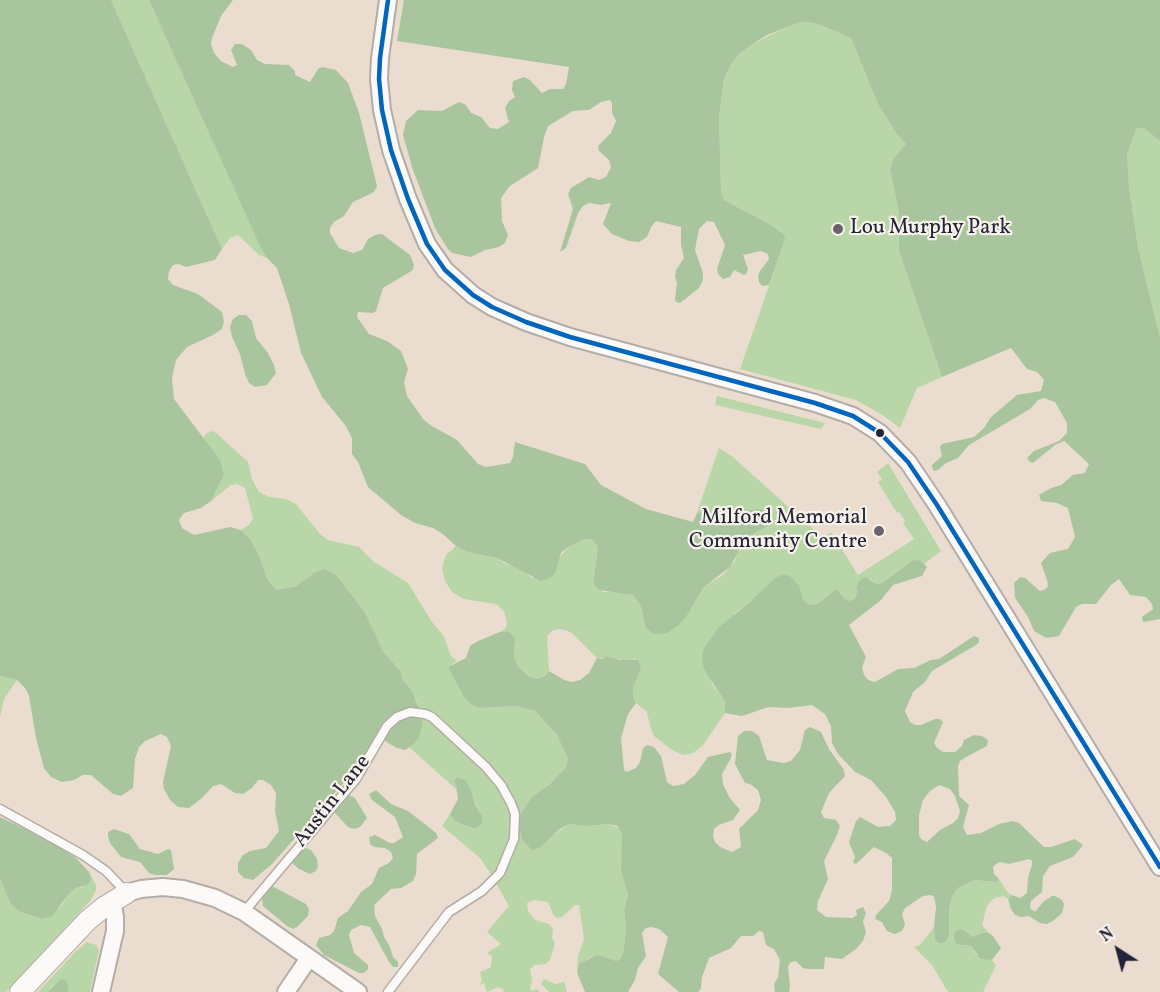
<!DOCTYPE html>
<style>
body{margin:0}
#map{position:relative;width:1160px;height:992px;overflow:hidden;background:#eaddcf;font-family:Vollkorn,serif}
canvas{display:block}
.north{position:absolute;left:1088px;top:920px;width:60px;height:60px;-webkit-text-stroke:4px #f7f3e8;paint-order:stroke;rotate:324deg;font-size:16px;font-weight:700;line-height:24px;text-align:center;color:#22223b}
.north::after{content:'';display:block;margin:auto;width:21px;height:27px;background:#22223b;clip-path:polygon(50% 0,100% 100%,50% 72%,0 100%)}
</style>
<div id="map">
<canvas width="1160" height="992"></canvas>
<div class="north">N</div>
</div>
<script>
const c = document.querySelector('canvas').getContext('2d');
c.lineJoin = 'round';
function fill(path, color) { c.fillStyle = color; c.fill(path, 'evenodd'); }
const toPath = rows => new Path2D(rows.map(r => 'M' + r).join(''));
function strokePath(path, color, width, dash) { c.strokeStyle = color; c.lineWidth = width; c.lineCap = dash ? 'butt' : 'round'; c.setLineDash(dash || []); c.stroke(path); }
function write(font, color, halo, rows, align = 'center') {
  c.font = font + ' Vollkorn,serif'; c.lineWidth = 4.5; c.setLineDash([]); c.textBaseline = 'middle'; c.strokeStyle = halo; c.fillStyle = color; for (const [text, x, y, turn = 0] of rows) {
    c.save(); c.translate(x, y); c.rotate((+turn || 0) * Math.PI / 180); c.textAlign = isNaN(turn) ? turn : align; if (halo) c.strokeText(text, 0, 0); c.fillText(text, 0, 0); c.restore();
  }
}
fill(toPath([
 [111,0,149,0,267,258,259,255,238,235,230,238,222,249],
 [807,22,818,24,851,38,878,104,896,133,906,144,894,158,890,168,899,213,899,251,942,377,917,388,900,428,884,416,856,400,740,369,779,257,769,224,724,200,721,191,719,116,724,79,730,66,738,55,751,45,782,29,797,23],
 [1137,128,1144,128,1160,141,1160,337,1138,248,1129,186,1127,153],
 [717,396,825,423,821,429,715,405],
 [211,431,216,433,248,462,252,479,259,492,269,497,286,499,296,504,320,534,328,540,359,547,374,562,408,583,432,622,443,635,451,656,457,661,448,667,480,708,515,706,535,711,557,735,568,759,566,767,551,783,533,796,522,840,533,850,569,824,586,826,609,824,620,829,623,833,621,871,628,895,624,909,626,929,623,954,620,959,615,961,592,957,580,963,577,970,578,956,584,939,579,905,575,905,562,917,557,918,554,916,548,902,534,900,527,903,528,911,535,920,549,924,553,929,552,938,555,943,550,960,546,964,535,965,530,969,532,979,530,989,532,991,537,989,540,992,504,992,503,989,498,987,487,992,484,983,480,985,482,980,480,972,491,967,492,956,487,953,501,944,487,932,509,906,491,874,480,858,442,826,450,814,453,819,459,823,473,828,482,816,473,798,455,784,457,790,409,747,414,744,422,715,416,699,402,679,401,672,383,651,365,612,336,575,314,573,296,586,276,590,267,578,259,556,250,539,241,530,249,525,253,518,245,488,237,484,231,485,211,501,224,475,203,439,206,434],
 [719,448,733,457,823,538,831,532,858,575,914,539,903,523,905,521,899,512,897,513,878,482,882,479,877,472,888,463,941,551,924,564,921,561,905,566,882,583,877,584,870,579,856,587,857,593,855,598,849,601,845,599,836,589,817,604,809,605,803,600,750,602,734,614,711,682,725,702,725,713,703,745,693,753,683,755,672,750,654,736,650,726,647,712,636,703,633,697,633,688,641,668,635,659,627,661,614,658,597,658,572,633,565,630,558,629,552,631,547,636,549,671,545,676,537,679,528,676,518,666,514,657,515,647,509,632,500,632,506,628,507,622,504,611,496,604,464,599,452,592,445,581,442,568,446,555,456,546,468,552,497,558,504,563,522,570,532,578,560,557,568,547,585,539,592,539,598,547,593,583,603,592,621,592,633,595,641,606,645,627,693,605,704,587,723,575,735,561,740,545,749,536,768,526,757,509,720,513,697,513],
 [0,676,17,680,4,699,0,717],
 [89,872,96,885,96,890,90,901,6,992,0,992,0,879,11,904,18,911,42,919,62,905,69,894,76,888,84,887,90,875],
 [999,879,1008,893,1012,895,1008,899,1004,896,994,898,987,906,983,921,982,925,989,933,982,933,973,937,965,932,962,945,971,946,976,954,992,960,996,965,983,992,948,992,932,965,914,947,920,945,934,927,935,939,949,933,949,910,952,896,958,888,974,880,996,882],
 [87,942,96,945,99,950,90,992,68,992,68,984,53,985,47,992,38,992,76,951],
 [544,979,555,984,564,982,567,992,549,992,541,984]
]), '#b8d6a7');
fill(toPath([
 [0,0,111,0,222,249,215,260,186,267,179,264,173,265,169,271,168,279,173,285,198,294,222,312,224,322,222,329,213,335,187,347,176,360,172,378,174,399,220,460,224,475,211,501,201,508,184,513,179,520,182,528,194,535,230,527,241,530,250,539,259,556,267,578,276,590,296,586,314,573,325,569,336,575,365,612,383,651,401,672,402,679,412,691,422,715,422,726,419,737,414,744,405,750,397,748,383,740,376,740,354,771,272,864,253,880,244,878,238,872,238,863,243,855,250,851,266,848,279,831,275,811,276,793,271,785,263,780,258,780,252,788,243,794,235,793,221,784,213,786,202,798,189,808,178,807,170,800,164,789,163,782,171,746,167,737,161,734,145,741,139,747,135,759,133,788,121,796,113,794,91,775,83,775,74,780,62,782,51,777,44,768,36,738,29,696,26,689,17,680,0,676],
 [149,0,233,0,221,16,212,38,211,44,214,53,221,61,233,67,237,65,231,50,235,44,242,44,251,50,257,60,265,64,289,65,295,71,295,75,310,82,318,69,322,67,336,70,348,83,359,113,377,186,374,192,353,202,344,216,334,222,330,228,330,233,339,248,353,253,362,250,368,239,375,235,382,234,410,255,412,259,414,265,413,270,383,288,376,311,373,313,358,312,357,317,369,334,387,341,401,351,408,369,404,382,407,396,424,420,432,426,457,440,478,464,486,467,510,463,513,457,515,442,585,464,601,485,646,509,693,522,697,513,720,513,757,509,765,511,771,518,768,526,749,536,740,545,738,553,730,567,704,587,687,615,679,625,667,633,654,634,645,627,641,606,633,595,599,590,593,583,598,547,592,539,585,539,568,547,561,553,555,573,550,578,541,581,497,558,468,552,456,546,444,535,433,528,415,523,401,515,368,487,358,462,352,454,352,438,346,426,322,397,301,353,289,304,277,268,267,258,261,248],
 [404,0,1160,0,1160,141,1144,128,1137,128,1127,153,1129,186,1138,248,1160,337,1160,619,1143,622,1142,617,1153,609,1152,604,1146,597,1130,595,1119,579,1111,585,1096,604,1082,604,1076,607,1059,636,1046,638,1034,631,1028,617,1015,598,1014,583,1020,577,1025,578,1040,591,1046,589,1048,586,1047,580,1041,563,1050,553,1068,549,1075,537,1068,508,1057,503,1041,501,1039,495,1051,488,1061,485,1073,475,1085,473,1089,464,1064,441,1055,445,1033,463,1030,462,1027,458,1034,451,1059,441,1067,433,1067,423,1055,402,1044,398,1038,400,1030,409,969,445,958,458,946,463,938,470,934,471,932,468,932,465,942,456,940,447,942,444,974,437,984,428,991,417,1017,395,1041,391,1044,380,1037,372,1027,369,1011,348,942,377,899,251,899,213,890,168,894,158,906,144,896,133,878,104,851,38,818,24,807,22,797,23,767,35,751,45,738,55,730,66,724,79,719,116,721,191,724,200,769,224,783,234,785,239,769,285,762,286,759,282,758,276,760,271,769,259,768,254,761,251,743,255,748,269,746,274,744,275,734,270,730,277,723,279,718,274,717,269,725,245,714,222,707,221,699,229,695,250,703,273,703,280,699,288,680,303,676,302,675,299,677,282,675,278,676,270,684,258,681,245,681,227,656,221,651,227,647,237,639,242,629,241,612,234,603,224,611,203,601,205,589,203,583,206,578,213,566,248,560,252,573,209,568,194,571,188,589,177,599,180,606,177,611,167,609,160,599,151,598,146,611,133,616,121,612,113,612,103,610,100,601,102,589,110,573,111,548,126,544,137,538,168,510,186,501,198,502,221,508,235,505,243,499,247,485,250,471,257,452,253,447,248,435,228,413,170,403,135,406,121,418,110,442,111,459,102,466,105,471,113,481,117,490,128,498,129,509,122,505,108,509,101,515,97,512,90,513,81,524,77,530,80,542,93,550,89,563,89,566,84,569,67,397,41],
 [239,315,246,315,252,321,256,338,268,353,274,365,276,373,267,385,255,387,249,383,245,374,240,354,232,337,230,327,233,319],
 [917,560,921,561,927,567,922,576,893,585,881,600,849,625,866,657,862,667,864,675,868,680,875,682,898,669,914,668,931,660,939,659,974,636,979,638,979,642,976,645,932,671,925,682,913,692,905,711,910,722,915,725,921,725,935,719,940,719,943,722,934,743,937,748,943,752,955,752,962,746,964,740,974,735,982,736,988,740,987,746,966,757,960,761,958,766,959,796,969,805,963,827,967,835,981,833,999,824,1013,821,1019,823,1044,847,1051,847,1075,839,1083,845,1073,857,1050,866,1043,876,1042,892,1031,901,1030,908,1035,912,1043,902,1052,896,1055,896,1062,900,1064,905,1062,913,1053,921,1047,924,1040,923,1029,916,1021,917,1015,915,1011,909,1008,899,1012,895,1020,898,1027,893,1028,877,1032,865,1032,861,1029,859,1009,864,1000,862,996,864,993,867,994,874,999,879,996,882,974,880,958,888,952,896,949,910,949,933,947,940,943,943,938,943,935,939,934,927,936,907,934,897,931,895,923,896,905,908,902,914,905,925,902,931,895,934,887,931,882,922,875,919,876,915,889,901,892,890,892,858,886,853,874,847,856,864,853,862,855,857,849,842,856,821,860,817,878,827,890,826,896,820,895,812,886,797,871,780,855,772,838,754,832,743,831,726,825,714,812,705,788,708,769,707,742,716,725,713,725,702,704,669,702,659,704,648,719,627,750,602,775,578,785,574,791,577,799,586,803,600,809,605,817,604,836,589,845,599,849,601,855,598,857,593,856,587,860,580,865,577,877,584,882,583,912,561],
 [939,785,950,789,955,796,960,811,958,818,953,823,940,830,927,842,921,839,919,835,919,815,923,800,930,791],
 [500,632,509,632,515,638,514,657,518,666,528,676,537,679,545,676,549,671,564,680,572,682,580,680,589,673,597,658,602,659,607,656,620,660,638,660,641,668,633,688,633,697,636,703,628,714,621,738,624,770,627,772,636,768,640,762,643,748,647,745,654,747,661,756,667,782,673,786,684,784,695,775,708,757,730,752,732,754,730,760,722,774,723,784,729,797,740,810,733,820,719,825,714,829,713,836,715,842,720,847,732,852,741,847,739,829,758,810,761,800,758,790,750,784,745,783,735,764,738,736,744,731,752,731,759,736,767,760,783,763,791,761,800,750,805,730,810,727,821,732,829,749,844,770,845,776,829,793,821,812,824,818,836,820,840,826,837,835,824,861,828,879,818,901,817,910,826,917,852,918,857,915,856,910,863,907,866,913,863,921,866,932,863,941,856,949,842,959,825,957,824,969,808,969,803,968,796,961,791,962,788,966,790,986,789,992,775,992,774,984,778,977,780,960,774,949,766,945,763,932,759,931,753,936,741,936,731,948,709,958,702,977,701,989,698,992,679,992,658,974,668,937,659,929,651,927,646,928,642,933,646,956,638,968,635,980,628,992,585,992,578,975,577,970,580,963,598,955,616,961,620,959,623,954,626,929,624,909,628,895,621,871,622,833,617,826,609,824,586,826,569,824,560,829,539,848,532,850,522,840,519,822,520,815,533,796,551,783,566,767,568,759,557,735,535,711,515,706,480,708,471,704,463,695,448,667,466,658,470,646,478,641],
 [457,777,465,780,470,788,475,804,482,816,482,823,478,827,473,828,459,823,453,819,450,814,458,799,455,780],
 [376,790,391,804,408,811,430,828,436,833,438,838,417,854,416,874,413,881,401,888,391,889,374,905,375,916,382,929,384,937,390,947,393,957,398,962,398,967,393,967,389,962,370,927,361,925,351,930,349,935,354,953,368,965,368,969,364,973,359,973,324,955,316,945,319,938,330,935,334,931,338,918,348,911,361,892,372,884,379,868,389,863,393,858,391,852,385,848,374,847,370,844,369,837,375,835,390,843,394,843,403,837,395,817,372,800,369,794],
 [349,795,355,798,367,818,360,827,354,829,348,827,334,812,335,808],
 [0,817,46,839,76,858,89,872,91,878,88,885,76,888,69,894,52,916,42,919,18,911,11,904,0,879],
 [114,829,129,834,140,849,158,854,168,849,171,850,174,869,167,875,155,875,149,873,140,862,121,857,110,843,108,836,108,832],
 [302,848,306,848,311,850,317,859,318,866,316,871,310,874,299,869,292,863,292,858],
 [272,886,306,904,309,909,308,916,297,927,293,929,287,926,263,906,262,897,269,887],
 [961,929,973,937,982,933,989,933,993,936,1001,948,992,960,981,959,971,946,956,944,954,935,957,930],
 [61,979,65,980,68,984,68,992,47,992]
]), '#a9c59d');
const service = toPath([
 [0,809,83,855,106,871,126,892],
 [244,912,356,779,387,726,397,717,410,712,425,714,432,717,486,767,501,785,511,803,515,814,514,839,500,873,482,891,449,912,388,992]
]);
const minor = toPath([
 [388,0,380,58,379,79,382,110,391,150,408,199,427,244,445,270,473,295,492,307,526,322,570,337,815,403,853,416,880,433,908,462,937,505,1160,867],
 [127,893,141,889,163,887,183,889,215,898,244,912,358,992],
 [101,992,115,931,115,917,112,901],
 [286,992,309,958]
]);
const tertiary = toPath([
 [20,992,88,920,104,907,127,893]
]);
strokePath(service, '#b4aca6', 11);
strokePath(minor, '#b4aca6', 20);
strokePath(tertiary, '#b4aca6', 22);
strokePath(service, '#fcfaf8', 8);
strokePath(minor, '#fcfaf8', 16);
strokePath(tertiary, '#fcfaf8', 20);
strokePath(toPath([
 [388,0,380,58,379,79,382,110,391,150,408,199,427,244,445,270,473,295,492,307,526,322,570,337,815,403,853,416,880,433,908,462,937,505,1160,867]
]), '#0065bd', 4.5);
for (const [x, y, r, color] of [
 [838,229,6,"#68636f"],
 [880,433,5,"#22223b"],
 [879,531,6,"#68636f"]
]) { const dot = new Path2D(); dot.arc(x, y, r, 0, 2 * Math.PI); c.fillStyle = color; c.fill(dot); strokePath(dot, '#f7f3e8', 2); }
write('21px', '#22223b', '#f7f3e8', [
 ["Lou Murphy Park",850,229],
 ["Milford Memorial",867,519,"right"],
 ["Community Centre",867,543,"right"]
], 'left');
write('21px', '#22223b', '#f7f3e8', [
 ["Austin Lane",333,802,-52]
]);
</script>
